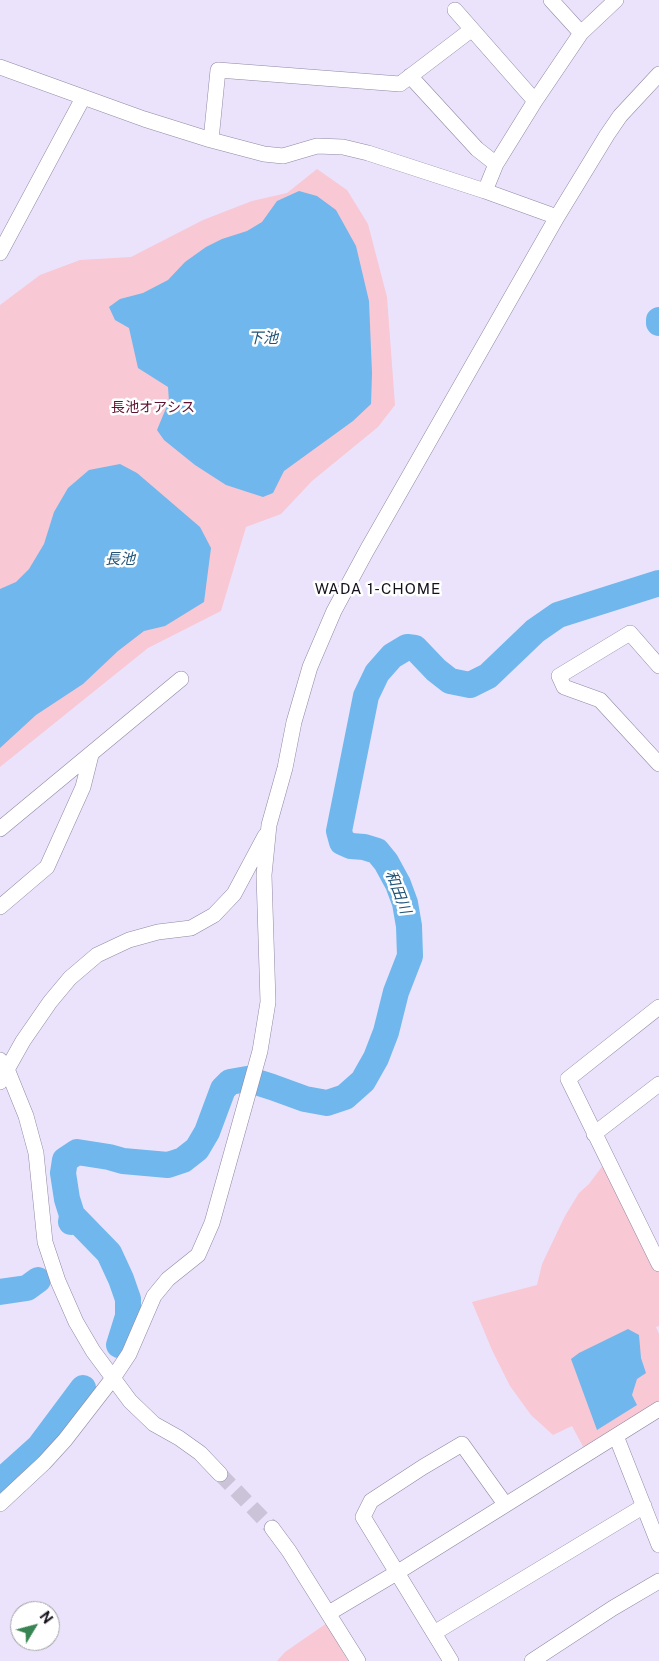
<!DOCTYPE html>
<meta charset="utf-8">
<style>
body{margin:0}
#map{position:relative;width:659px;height:1661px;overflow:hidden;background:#ebe3fb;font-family:"Public Sans",sans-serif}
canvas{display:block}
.north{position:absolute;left:10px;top:1601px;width:50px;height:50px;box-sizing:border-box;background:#fff;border:1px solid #a1a0a4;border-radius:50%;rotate:53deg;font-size:14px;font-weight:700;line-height:20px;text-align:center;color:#14111b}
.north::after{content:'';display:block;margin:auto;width:18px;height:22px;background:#388452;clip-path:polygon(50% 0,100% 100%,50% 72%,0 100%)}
</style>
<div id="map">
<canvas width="659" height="1661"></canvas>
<div class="north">N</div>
</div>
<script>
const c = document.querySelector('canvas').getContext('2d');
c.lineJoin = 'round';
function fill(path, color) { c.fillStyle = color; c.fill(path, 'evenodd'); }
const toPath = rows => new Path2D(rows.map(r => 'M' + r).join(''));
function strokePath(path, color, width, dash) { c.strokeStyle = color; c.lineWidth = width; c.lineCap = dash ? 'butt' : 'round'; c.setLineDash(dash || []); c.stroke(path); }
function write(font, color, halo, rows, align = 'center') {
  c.font = font + ' "Public Sans","Noto Sans JP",sans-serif'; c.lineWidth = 5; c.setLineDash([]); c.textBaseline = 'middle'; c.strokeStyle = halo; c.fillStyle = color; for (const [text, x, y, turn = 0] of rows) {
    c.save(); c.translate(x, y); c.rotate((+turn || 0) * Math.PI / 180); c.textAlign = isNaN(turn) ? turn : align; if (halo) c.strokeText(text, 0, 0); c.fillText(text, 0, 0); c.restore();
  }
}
fill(toPath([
 [317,169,347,190,368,224,387,297,395,405,378,427,312,481,281,514,246,527,221,611,148,648,0,767,0,305,40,275,80,260,131,257,203,220,252,201,287,193],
 [607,1160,659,1264,659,1326,656,1327,659,1334,659,1409,587,1454,572,1426,553,1435,531,1415,510,1386,492,1350,472,1302,537,1285,542,1264,565,1216,579,1193,589,1184],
 [327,1623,348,1661,277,1661,285,1652]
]), '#f8c8d4');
fill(toPath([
 [299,191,317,196,336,210,356,246,369,301,372,373,371,404,353,421,284,471,273,493,263,497,226,485,195,465,164,440,157,430,169,401,168,387,138,368,129,328,115,320,109,307,120,299,143,293,168,280,185,262,206,247,222,239,247,231,262,222,277,201],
 [120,464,137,473,200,527,211,548,204,602,165,626,144,631,118,651,83,684,36,715,0,748,0,589,16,582,29,569,44,544,54,512,68,488,89,470],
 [628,1329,639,1335,641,1358,646,1373,637,1379,632,1395,637,1405,597,1430,571,1359,579,1353]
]), '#6fb7ec');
strokePath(toPath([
 [659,320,659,323],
 [72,1215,109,1253,121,1279,128,1299,128,1316,119,1345],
 [71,1222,72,1215,67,1199,63,1173,65,1160,77,1152,109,1157,123,1161,168,1165,183,1160,197,1149,207,1132,223,1089,230,1082,247,1079,272,1087,305,1099,327,1103,345,1097,363,1081,376,1058,386,1032,396,992,410,956,409,926,405,903,398,884,386,862,377,851,364,847,351,846,342,842,339,831,366,696,377,673,392,656,407,647,415,648,436,670,450,681,470,685,488,676,535,631,558,615,659,583],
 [0,1292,27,1288,38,1280],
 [0,1482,39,1447,83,1388]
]), '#6fb7ec', 26);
strokePath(toPath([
 [220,1474,272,1528]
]), '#cbc4d9', 15, [15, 8]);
const minor = toPath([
 [551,0,581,33],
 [455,10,535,101],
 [0,67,144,119,211,140,264,154,283,156,317,146,343,147,368,153,485,191,557,217],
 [410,76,477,149,496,164],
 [211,140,218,70,400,84,471,30],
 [485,191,496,164,535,101,581,33,616,0],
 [0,253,83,98],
 [659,666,630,633,559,676,564,687,600,700,659,764],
 [0,829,181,679],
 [0,907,47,867,83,787,91,755],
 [659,1007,568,1079,659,1264],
 [0,1060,7,1069,26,1116,36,1153,45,1242,58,1281,76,1322,93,1351,130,1401,154,1424,179,1438,200,1453,220,1474],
 [0,1082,23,1041,50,1002,70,978,97,955,129,940,158,932,191,928,214,915,234,894,265,836],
 [594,1134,659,1084],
 [616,1436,659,1545],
 [0,1504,44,1463,65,1440,113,1378,129,1354,154,1296,168,1279,198,1255,212,1223,260,1051,268,1002,264,875,269,825,285,768,294,722,310,667,334,611,367,550,557,217,607,135,620,116,659,74],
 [272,1528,289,1551,358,1661],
 [329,1613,398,1572,659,1409],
 [434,1633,644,1506],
 [451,1661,363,1517,371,1501,423,1467,462,1444,505,1504],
 [532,1661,613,1608,659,1581]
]);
strokePath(minor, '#9187a3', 16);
strokePath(minor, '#fff', 15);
write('14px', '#5d1230', '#fff', [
 ["長池オアシス",153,408]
]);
write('italic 15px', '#205579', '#fff', [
 ["下池",263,338],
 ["長池",120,559],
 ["和田川",398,892,69]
]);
c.letterSpacing = '1px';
write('15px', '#14111b', '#fff', [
 ["WADA 1-CHOME",378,589]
]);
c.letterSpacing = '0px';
</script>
